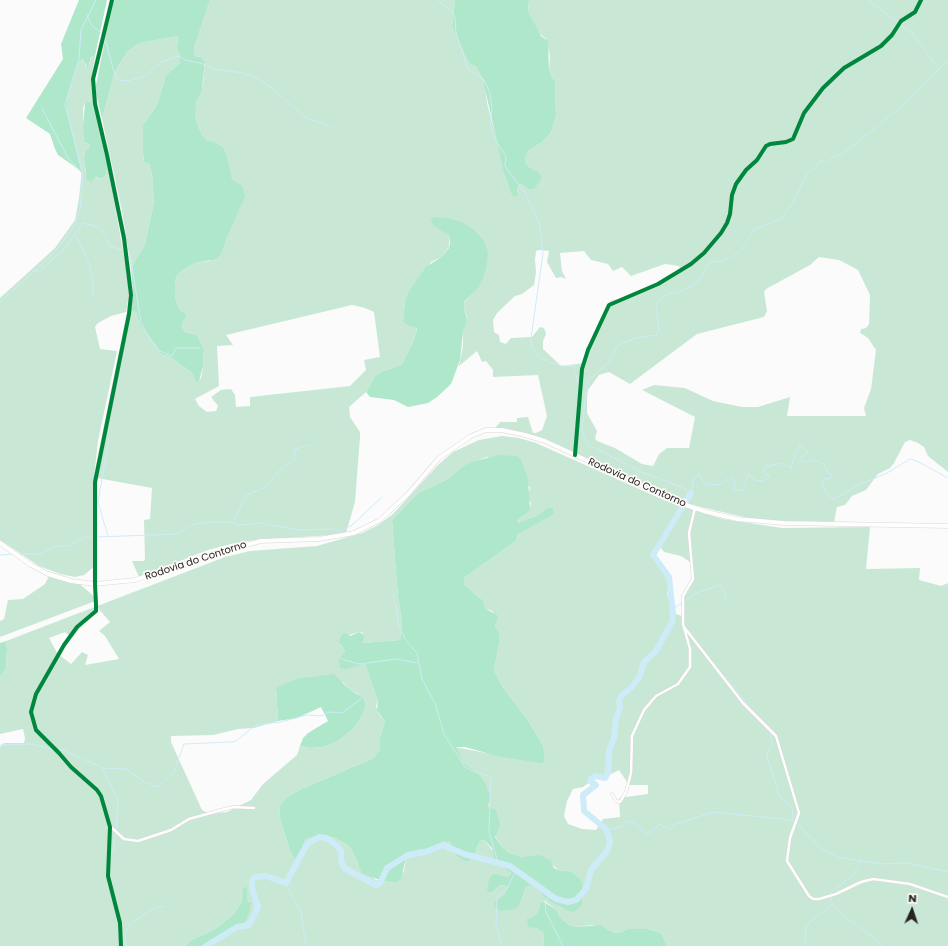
<!DOCTYPE html>
<style>
body{margin:0}
#map{position:relative;width:948px;height:946px;overflow:hidden;background:#fcfbfb;font-family:Poppins,sans-serif}
canvas{display:block}
.north{position:absolute;left:892px;top:890px;width:40px;height:40px;-webkit-text-stroke:3px #fdfbfa;paint-order:stroke;rotate:3deg;font-size:11px;font-weight:700;line-height:16px;text-align:center;color:#272322}
.north::after{content:'';display:block;margin:auto;width:14px;height:18px;background:#272322;clip-path:polygon(50% 0,100% 100%,50% 72%,0 100%)}
</style>
<div id="map">
<canvas width="948" height="946"></canvas>
<div class="north">N</div>
</div>
<script>
const c = document.querySelector('canvas').getContext('2d');
c.lineJoin = 'round';
function fill(path, color) { c.fillStyle = color; c.fill(path, 'evenodd'); }
const toPath = rows => new Path2D(rows.map(r => 'M' + r).join(''));
function strokePath(path, color, width, dash) { c.strokeStyle = color; c.lineWidth = width; c.lineCap = dash ? 'butt' : 'round'; c.setLineDash(dash || []); c.stroke(path); }
function write(font, color, halo, rows, align = 'center') {
  c.font = font + ' Poppins,sans-serif'; c.lineWidth = 3.5; c.setLineDash([]); c.textBaseline = 'middle'; c.strokeStyle = halo; c.fillStyle = color; for (const [text, x, y, turn = 0] of rows) {
    c.save(); c.translate(x, y); c.rotate((+turn || 0) * Math.PI / 180); c.textAlign = isNaN(turn) ? turn : align; if (halo) c.strokeText(text, 0, 0); c.fillText(text, 0, 0); c.restore();
  }
}
fill(toPath([
 [210,0,455,0,452,27,469,63,476,67,485,85,487,103,508,185,510,191,518,192,517,184,521,184,528,189,530,168,525,162,524,157,529,150,541,143,551,133,556,116,555,82,549,70,550,56,546,39,538,32,530,15,528,10,529,0,948,0,948,472,928,456,924,447,918,443,910,440,905,442,894,463,890,468,878,474,866,490,852,496,845,505,837,507,834,522,794,523,748,518,692,505,670,497,526,434,497,431,496,427,500,422,517,422,517,418,528,417,533,433,536,433,542,430,547,416,538,375,493,377,493,370,486,361,482,362,477,351,459,366,463,346,463,332,467,318,463,304,472,294,488,253,439,228,449,235,449,247,441,257,431,262,405,301,403,321,405,324,417,327,414,340,402,364,381,372,375,376,366,392,349,407,350,417,360,432,360,437,355,502,346,533,333,535,255,540,231,544,208,550,139,577,132,561,144,561,145,559,144,520,150,519,152,488,97,478,131,311,136,312,140,325,161,354,170,357,191,372,197,383,201,378,203,366,204,349,197,335,185,332,183,329,182,325,184,320,175,297,173,287,178,274,186,268,195,263,209,261,222,253,228,235,236,182,232,179,230,174,226,152,223,147,215,142,207,142,202,135,195,118,194,109,203,85,205,61,201,57,194,56,194,48],
 [539,250,549,251,547,262,556,278,561,277,566,279,562,271,560,253,584,251,591,260,608,264,613,271,622,267,631,276,665,264,679,266,680,269,639,294,610,301,604,311,602,325,586,348,585,363,561,366,543,349,543,341,546,334,544,328,540,327,532,337,511,338,506,344,500,342,499,335,494,332,493,320,497,313,515,296,522,294,534,285,536,272,535,260,536,251],
 [819,257,839,260,858,270,870,295,869,324,866,328,861,329,860,333,868,338,876,350,871,389,864,408,866,416,787,416,790,397,758,407,742,407,713,401,685,388,654,385,642,390,695,417,689,448,667,448,659,454,653,466,642,464,615,448,597,441,595,438,597,431,587,413,587,399,588,390,599,375,609,372,630,384,697,334,764,317,767,311,764,292,766,289,810,265],
 [352,305,365,308,374,312,380,357,364,360,366,370,350,386,250,397,250,406,236,407,235,395,231,389,221,390,211,397,218,406,216,411,207,412,199,406,195,399,219,386,217,346,233,345,226,335],
 [178,36,177,49,180,56,180,63,166,75,157,105,143,125,143,153,144,162,149,164,152,174,154,202,145,244,131,268,122,211,102,119,115,71,128,51,140,43],
 [91,56,95,56,91,82,93,103,85,103,83,108,84,142,89,144,90,147,85,151,84,159,86,175,101,179,105,176,108,168,130,289,126,312,111,316,98,323,95,327,100,349,117,351,98,441,94,477,95,566,84,575,75,577,60,574,39,566,0,540,0,298,55,248,75,220,79,198,82,170,67,111,67,101,79,63,84,59,86,66,89,65],
 [502,436,519,438,536,443,666,501,723,519,782,528,870,527,866,569,920,568,919,580,941,586,948,583,948,946,667,946,661,933,648,929,627,929,622,932,614,933,605,928,592,925,577,927,569,925,559,916,557,910,544,901,540,904,539,913,529,919,543,932,544,946,202,946,217,936,238,927,251,902,247,901,246,886,242,901,234,914,214,930,191,940,185,946,0,946,0,747,4,743,24,743,25,738,23,729,0,734,0,677,6,668,7,649,6,641,225,557,250,551,317,546,362,533,378,525,393,514,439,464,453,452,479,440],
 [487,457,530,487,528,497,531,504,528,513,518,519,519,524,537,516,518,534,516,541,464,578,464,584,479,597,486,609,492,611,498,619,495,626,499,633,499,645,494,670,502,686,527,719,543,745,545,758,543,764,455,747,463,762,478,773,489,803,488,808,495,836,502,847,509,853,522,857,552,864,558,870,572,872,580,878,582,882,581,904,564,909,546,898,537,887,533,886,526,887,520,904,495,903,505,894,507,886,500,885,493,892,489,879,493,873,508,877,511,873,484,840,480,841,474,855,464,861,456,856,451,844,448,841,443,841,430,850,421,849,411,853,406,858,404,871,396,883,382,881,376,880,358,865,350,847,336,838,319,835,306,839,302,847,300,860,289,848,280,819,279,806,286,798,299,790,374,758,380,749,380,737,385,722,379,714,376,706,378,701,365,664,346,668,340,658,345,651,340,644,349,635,359,632,363,633,363,643,400,640,402,621,398,598,392,520,418,493,446,480,462,467],
 [660,547,664,552,681,556,690,562,692,578,682,596,682,616,673,613,667,593,669,590,669,583,662,569,651,557,655,548],
 [97,607,110,622,99,631,105,636,119,659,85,665,88,655,82,652,71,664,57,653,49,638,65,632,72,638],
 [343,682,347,687,358,694,365,708,362,716,353,729,338,741,323,747,311,748,300,746,297,755,263,784,251,800,227,812,210,814,202,810,171,742,171,736,213,735,238,729,254,728,278,721,276,688],
 [619,770,629,785,648,785,648,794,619,798,620,817,603,819,596,830,582,829,568,824,564,816,567,801,573,789,583,787,599,776,605,777],
 [49,576,81,585,98,600,0,637,0,621,4,619,8,600,23,599,45,584]
]), '#c8e8d5');
fill(toPath([
 [79,0,107,0,95,56,91,56,88,68,83,59,79,63,67,101,67,111,82,170,82,177,81,172,74,166,58,155,55,149,50,134,26,118,63,59,61,44],
 [113,0,210,0,194,48,194,56,201,57,205,61,202,90,196,103,195,118,202,135,207,141,215,142,223,147,226,152,232,179,242,186,245,196,228,235,222,253,216,259,195,263,186,268,178,274,175,281,175,297,180,310,186,315,182,325,183,329,185,332,197,335,204,349,203,366,199,381,197,383,191,372,170,357,161,354,140,325,136,312,131,311,133,291,131,268,145,244,154,202,152,174,149,164,144,162,143,153,143,125,157,105,166,75,180,63,180,56,177,49,178,36,140,43,128,51,115,71,102,119,96,93,96,85],
 [455,0,529,0,528,10,530,15,541,36,548,41,549,70,555,82,556,116,551,133,541,143,529,150,525,157,525,162,530,168,539,173,542,178,534,189,528,189,521,184,518,184,517,197,513,196,510,191,503,169,483,80,476,67,469,63,452,27],
 [92,102,108,168,105,176,101,179,96,177,91,182,87,180,84,159,85,151,90,147,89,144,84,142,83,127,85,103],
 [435,217,447,218,462,222,474,230,484,241,488,253,487,263,484,276,478,288,464,302,464,308,467,320,463,332,460,360,451,384,437,397,428,403,408,407,394,400,370,397,366,392,375,376,381,372,402,364,414,340,417,328,405,324,403,321,405,301,409,291,426,267,441,257,449,248,450,243,449,235,434,226,431,221,432,218],
 [499,455,516,456,521,459,528,479,530,509,528,513,518,519,518,523,537,516,548,508,553,508,554,514,518,534,516,541,464,578,464,584,482,600,486,609,497,615,498,619,495,626,499,633,499,645,494,670,502,686,527,719,543,745,545,758,543,764,497,756,465,747,456,747,463,762,478,773,486,784,490,797,488,807,496,810,500,825,495,837,502,847,509,853,522,857,540,855,551,861,554,868,558,870,572,872,580,878,582,882,582,904,577,910,572,912,564,909,546,899,537,887,533,886,526,887,520,904,516,909,501,911,496,908,494,903,505,894,507,886,500,885,493,892,487,892,489,879,493,873,508,877,511,873,495,860,492,848,484,840,480,841,474,855,469,861,464,861,456,856,451,844,448,841,443,841,437,849,421,849,411,852,406,858,401,879,396,883,382,881,362,873,350,847,336,838,319,835,306,839,302,847,305,851,301,853,299,861,293,856,289,848,280,819,279,806,286,798,299,790,374,758,380,749,380,737,385,722,377,710,378,701,365,664,346,669,340,668,339,659,345,651,339,642,342,634,346,633,350,636,359,632,364,635,363,643,400,640,402,621,398,598,392,520,418,493,446,480,462,467,472,462],
 [6,641,7,649,6,668,0,677,0,643],
 [334,674,347,687,364,699,365,708,362,716,353,729,338,741,323,747,311,748,300,746,303,738,308,733,328,721,321,707,297,718,278,721,276,688,296,679],
 [247,886,247,901,251,902,250,910,245,922,238,927,217,936,202,946,185,946,191,940,214,930,234,914,242,901,243,889],
 [542,901,557,910,559,916,569,925,577,927,600,925,614,933,622,932,627,929,648,929,661,933,667,946,544,946,543,932,537,928,528,927,527,918,529,919,538,913,540,904]
]), '#afe7ca');
strokePath(toPath([
 [438,0,452,12,455,18,456,33,468,69,484,80,490,93,492,110,490,124,493,137,506,156,505,165,509,172,526,194,540,226,543,253,531,338,532,348,538,356,551,363,562,366,574,366,579,388],
 [868,0,913,34,939,70],
 [87,15,92,26,103,34],
 [105,36,110,58,116,78,119,80,128,81,145,76,161,62,179,56,185,60,200,63,214,69,243,73,255,77,272,88,306,118,334,127],
 [948,60,908,101,849,149,841,155,833,157,828,162,819,161,816,167,807,174,794,201,781,219,755,229,742,249,734,256,721,261,709,262,701,278,695,284,679,292,668,294,657,301,656,308,659,329,657,335,635,338,617,346,611,360,587,382,582,430,584,438,589,445,644,473,682,487,691,493,693,481,699,473,705,484,708,485,721,484,731,476,735,482,734,489,744,491,744,485,749,474,755,480,763,481,770,477,763,472,765,467,781,463,791,468,793,460,800,445,808,451,805,455,800,457,801,459,806,462,813,460,820,462,825,466,827,472,832,475,832,478,824,479,822,485,828,495,834,499,856,486,887,473,910,459,917,461,948,478],
 [42,108,68,158,83,174],
 [75,234,82,247,89,264,93,282,93,297],
 [128,253,130,254,141,323,150,338,160,351,172,356,176,348,200,348],
 [33,272,41,270,63,250,83,223,99,227,103,232,110,246,125,251],
 [0,302,54,253,72,229,80,210,83,176,65,104,79,59,81,30,96,0],
 [234,522,245,496,267,486,279,471,294,460,295,449,310,445],
 [108,536,98,502,109,438],
 [97,537,177,534,191,525,207,522,230,522,239,525,259,523,300,530,335,529,339,531,351,526,382,497],
 [18,554,39,554,56,546,69,546,84,537,94,538],
 [0,555,13,554],
 [393,594,400,629,407,642,417,653,422,679,435,703,444,734,465,767,475,772,491,777,489,832,498,862],
 [673,609,696,593,720,585,725,594,726,602],
 [341,659,359,664,397,659,417,663],
 [726,676,751,709],
 [770,731,772,745,767,754,768,760,780,797,792,807,793,820],
 [0,745,32,744,54,750],
 [57,750,63,750,103,768,126,769,144,782,158,787,174,772,184,744,231,742,236,741,256,725,281,722,307,715,321,716,329,712,342,713,362,698],
 [103,769,118,800,116,830],
 [607,831,610,829,622,827,628,821,635,823,647,835,660,824,668,829,671,829,676,823,681,823,712,812,784,819,795,821,822,850,841,858,883,864,907,863,948,872],
 [113,851,116,833],
 [861,862,852,876,831,892,831,902,844,917,863,929,882,946],
 [285,883,301,912,306,946],
 [550,894,545,903,546,912,563,946],
 [126,946,125,932,131,923,151,910,164,906],
 [502,946,496,925,497,899,498,896,507,889,513,876,519,871],
 [805,946,806,926,832,904]
]), '#ceecf8', 1);
strokePath(toPath([
 [206,946,237,927,249,925,258,907,252,888,252,881,255,877,266,876,286,883,307,844,319,837,327,838,337,846,341,851,341,860,344,868,376,885,380,883,387,868,408,855,425,852,443,845,464,854,510,866,556,899,568,902,576,900,586,889,591,870,607,851,610,842,606,829,584,811,583,795,596,785,590,781,591,779,596,776,605,778,608,773,609,751,614,738,616,719,620,708,619,701,621,696,632,687,640,676,644,662,656,651,672,622,673,613,669,577,653,555,691,493]
]), '#ceecf8', 6);
const minor = toPath([
 [575,455,582,369,588,350,609,305,658,284,691,264,704,253,721,233,727,223,730,214,732,195,736,184,746,170,757,160,766,146,770,144,786,142,793,139,804,113,823,88,844,68,881,46,892,35,901,21,915,12,921,0],
 [95,584,96,611,77,627,64,645,36,694,31,712,36,730,59,753,71,767,97,790,101,796,110,827,108,876,120,923,121,946],
 [684,627,743,703,776,736,799,813,790,838,787,861,809,896,813,899,819,899,836,894,861,882,873,879,910,884,948,897],
 [612,794,616,801,620,802,626,792,631,773,632,736,644,710,656,696,678,684,690,667,690,649,683,624,683,596,693,579,689,533,695,508],
 [111,827,124,839,138,841,171,830,189,819,225,809,234,807,254,808]
]);
const tertiary = toPath([
 [95,584,95,482,129,314,131,295,124,238,107,155,95,104,93,79,112,0]
]);
const secondary = toPath([
 [0,543,31,565,48,574,71,581,95,584,135,580,209,555,261,541,319,539,354,533,380,520,409,493,439,458,471,436,486,430,502,430,525,435,545,441,674,501,707,512,737,519,784,523,948,526]
]);
strokePath(minor, '#d9d6d6', 3.5);
strokePath(tertiary, '#d9d6d6', 4.5);
strokePath(secondary, '#d9d6d6', 5);
strokePath(minor, '#fffefe', 2.5);
strokePath(tertiary, '#fffefe', 3.5);
strokePath(secondary, '#fffefe', 4);
strokePath(toPath([
 [112,0,93,79,95,104,107,155,124,238,131,295,129,314,95,482,95,584,96,605,96,611,77,627,64,645,36,694,31,712,36,730,59,753,71,767,97,790,101,796,110,827,108,876,120,923,121,946],
 [575,455,582,369,588,350,609,305,658,284,691,264,704,253,721,233,727,223,730,214,732,195,736,184,746,170,757,160,766,146,770,144,786,142,793,139,804,113,823,88,844,68,881,46,892,35,901,21,915,12,921,0]
]), '#00873e', 4);
write('10px', '#272322', '#fdfbfa', [
 ["Rodovia do Contorno",637,483,24],
 ["Rodovia do Contorno",196,561,-18]
]);
</script>
